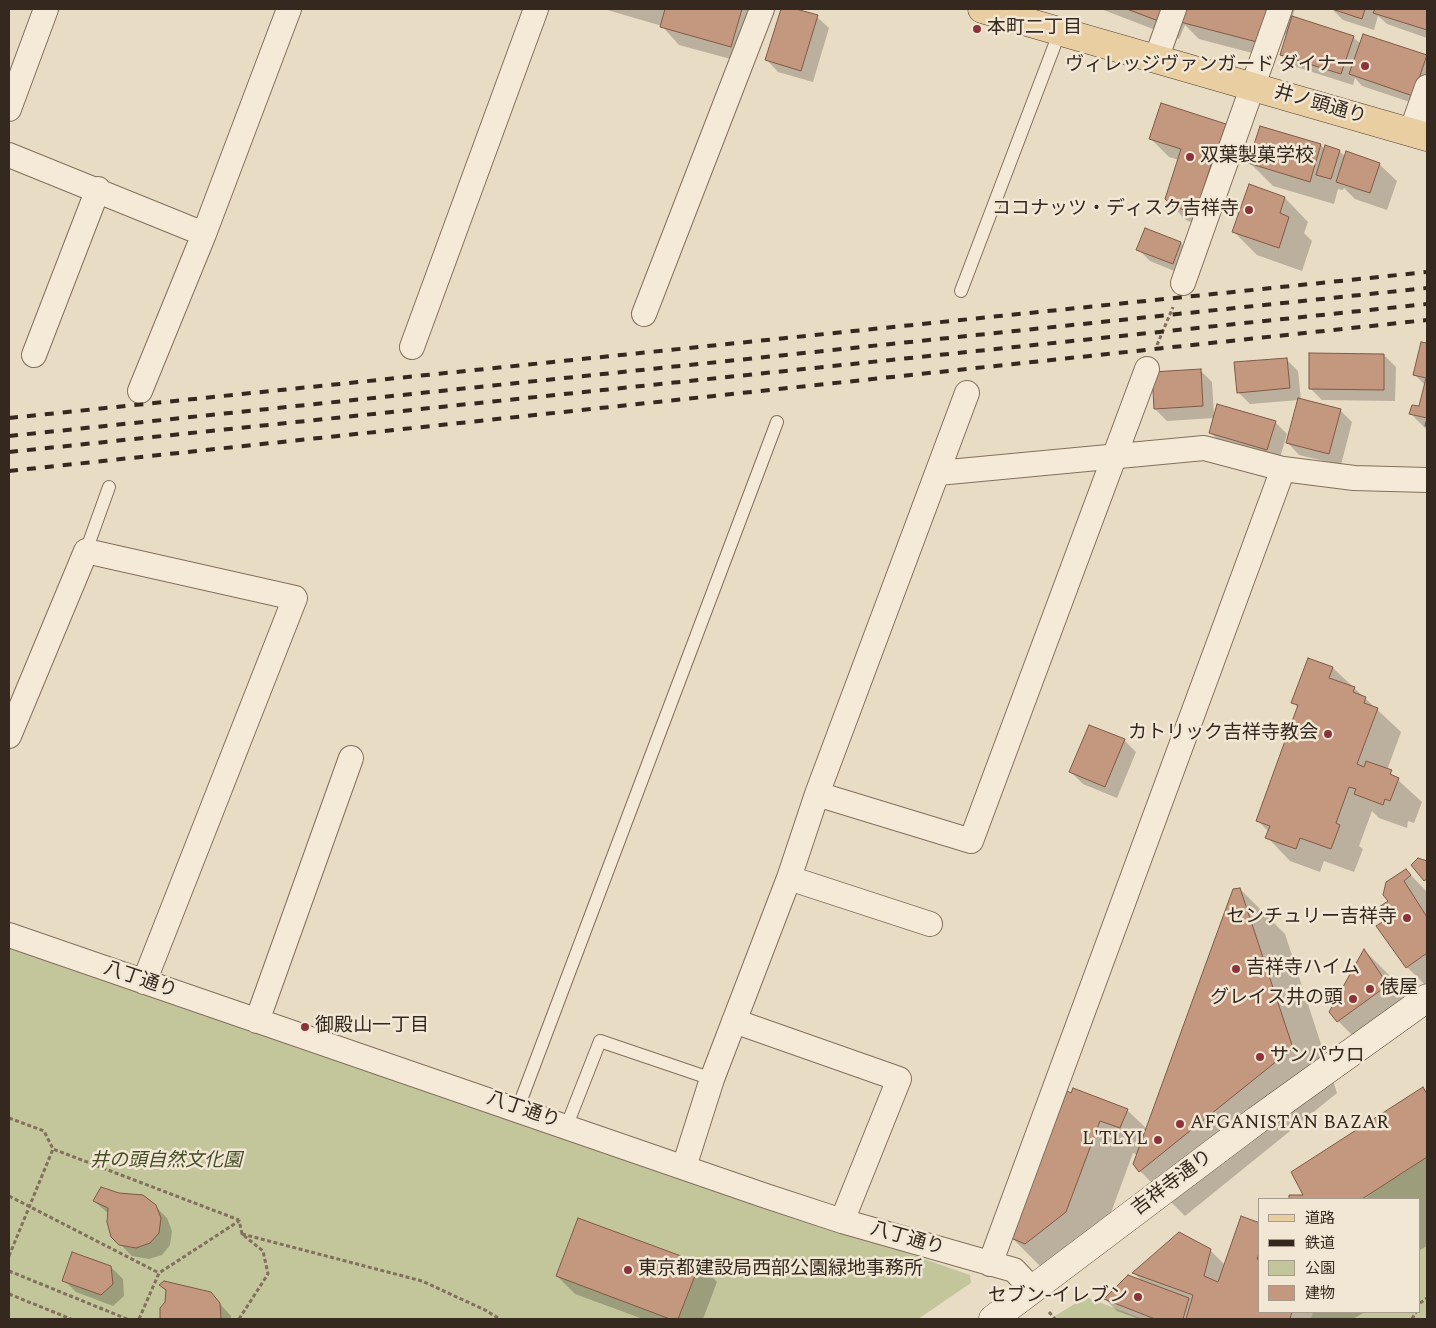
<!DOCTYPE html>
<meta charset="utf-8">
<style>
body{margin:0}
#map{position:relative;width:1436px;height:1328px;overflow:hidden;background:#e9dcc5;font-family:Spectral,"Noto Sans JP",serif}
canvas{display:block}
.frame{position:absolute;inset:0;border:10px solid #34281f;pointer-events:none}
.legend{position:absolute;left:1258px;top:1198px;width:162px;height:115px;box-sizing:border-box;background:#f1e7d4;border:1px solid #a59b8c;margin:0;padding:6px 9px;list-style:none;font-size:15px;color:#34281f}
.legend li{display:flex;align-items:center;gap:10px;height:25px}
.legend b{width:25px;border:1px solid #a59b8c}
</style>
<div id="map">
<canvas width="1436" height="1328"></canvas>
<div class="frame"></div>
<ul class="legend">
<li><b style="height:6px;background:#e8cea1"></b>道路</li>
<li><b style="height:6px;background:#34281f"></b>鉄道</li>
<li><b style="height:14px;background:#c3c69a"></b>公園</li>
<li><b style="height:14px;background:#c3987f"></b>建物</li>
</ul>
</div>
<script>
const c = document.querySelector('canvas').getContext('2d');
c.lineJoin = 'round';
function fill(path, color) { c.fillStyle = color; c.fill(path, 'evenodd'); }
const toPath = rows => new Path2D(rows.map(r => 'M' + r).join(''));
function strokePath(path, color, width, dash) { c.strokeStyle = color; c.lineWidth = width; c.lineCap = dash ? 'butt' : 'round'; c.setLineDash(dash || []); c.stroke(path); }
function write(font, color, halo, rows, align = 'center') {
  c.font = font + ' Spectral,"Noto Sans JP",serif'; c.lineWidth = 5; c.setLineDash([]); c.textBaseline = 'middle'; c.strokeStyle = halo; c.fillStyle = color; for (const [text, x, y, turn = 0] of rows) {
    c.save(); c.translate(x, y); c.rotate((+turn || 0) * Math.PI / 180); c.textAlign = isNaN(turn) ? turn : align; if (halo) c.strokeText(text, 0, 0); c.fillText(text, 0, 0); c.restore();
  }
}
fill(toPath([
 [9,940,970,1275,971,1283,918,1319,9,1319],
 [1427,1148,1427,1319,1311,1319,1313,1312,1420,1312,1420,1199,1365,1199],
 [1086,1297,1143,1319,1050,1319]
]), '#c3c69a');
fill(toPath([
 [604,9,764,9,749,64,679,45,662,26],
 [782,9,792,9,817,17,829,28,813,82,778,72,767,60],
 [1101,9,1295,9,1292,18,1353,37,1361,44,1426,56,1427,99,1425,107,1362,86,1355,78,1353,85,1293,66,1281,54,1287,35,1285,34,1275,59,1199,39,1185,25,1179,39],
 [1332,9,1427,9,1427,38,1387,24,1378,16,1374,30,1343,20],
 [1225,126,1243,143,1202,227,1186,220,1168,202,1166,199,1179,160,1169,157,1151,139],
 [1260,127,1321,145,1325,150,1339,151,1346,157,1379,164,1397,181,1387,210,1355,199,1344,188,1343,190,1338,189,1334,204,1273,186,1250,163],
 [1285,198,1308,222,1304,233,1312,241,1302,271,1257,255,1234,232],
 [1146,230,1181,243,1192,255,1184,275,1150,261,1138,249],
 [1422,343,1427,344,1427,430,1411,414,1420,407,1426,386,1414,374],
 [1384,355,1396,367,1395,401,1322,400,1310,388],
 [1286,359,1298,371,1301,400,1340,410,1352,422,1341,465,1299,455,1288,443,1299,400,1250,404,1238,392],
 [1201,371,1212,382,1214,415,1275,422,1287,434,1279,461,1222,444,1210,432,1214,418,1167,421,1155,409],
 [1333,668,1401,732,1387,770,1422,802,1414,823,1408,821,1407,828,1379,818,1372,811,1359,846,1363,849,1354,872,1324,861,1320,872,1290,861,1267,837,1269,832,1257,820,1298,708,1293,702],
 [1124,740,1136,752,1117,798,1083,784,1071,772],
 [1406,870,1427,892,1427,987,1407,967,1378,927,1389,920,1389,902],
 [1240,889,1285,934,1337,1093,1185,1216,1140,1171,1134,1164,1138,1155,1133,1153,1099,1245,1046,1272,1012,1238,1067,1093,1127,1110,1147,1129],
 [1365,951,1398,984,1420,1019,1371,1054,1338,1021],
 [1423,1089,1427,1093,1427,1246,1420,1250,1420,1199,1290,1199,1290,1197,1305,1196],
 [94,1201,155,1206,167,1218,172,1231,170,1245,162,1255,149,1259,132,1256,112,1236,109,1214],
 [1260,1224,1260,1312,1365,1312,1353,1319,1139,1319,1117,1311,1105,1299,1143,1282,1134,1273,1210,1250,1225,1265],
 [699,1264,717,1282,703,1319,643,1319,575,1294,557,1276],
 [111,1267,123,1279,124,1296,113,1306,76,1292,64,1280],
 [161,1286,210,1293,231,1316,231,1319,161,1319,162,1308,166,1302,167,1292]
]), '#0003');
const building = toPath([
 [665,9,742,9,731,47,660,27,665,9],
 [781,9,796,9,818,15,801,71,765,60,781,9],
 [1127,9,1167,9,1161,22,1127,9],
 [1185,9,1271,9,1257,42,1180,22,1185,9],
 [1332,9,1365,9,1362,19,1332,9],
 [1375,9,1427,9,1427,30,1373,13,1375,9],
 [1292,16,1354,36,1341,74,1280,55,1292,16],
 [1363,34,1427,55,1413,96,1349,74,1363,34],
 [1161,103,1226,124,1214,160,1203,156,1202,159,1212,162,1197,208,1193,209,1184,210,1172,206,1165,199,1181,149,1149,139,1161,103],
 [1260,126,1321,144,1310,182,1248,163,1260,126],
 [1325,145,1340,150,1331,179,1316,175,1325,145],
 [1346,151,1380,163,1370,193,1336,182,1346,151],
 [1249,184,1285,197,1280,213,1289,217,1279,248,1232,232,1249,184],
 [1145,228,1181,242,1173,264,1136,250,1145,228],
 [1421,342,1427,343,1427,426,1425,426,1427,418,1409,414,1412,405,1419,406,1426,378,1413,375,1421,342],
 [1309,353,1384,354,1384,390,1309,389,1309,353],
 [1287,358,1290,388,1237,393,1234,362,1287,358],
 [1201,369,1203,406,1154,409,1152,372,1201,369],
 [1298,398,1341,409,1329,454,1286,443,1298,398],
 [1217,404,1276,421,1267,450,1209,433,1217,404],
 [1308,658,1333,667,1329,678,1355,687,1353,692,1366,697,1364,703,1378,708,1357,764,1364,767,1366,761,1392,770,1390,774,1399,778,1390,801,1385,799,1383,805,1354,794,1356,789,1349,787,1336,823,1340,825,1331,849,1300,838,1296,849,1265,838,1270,826,1256,821,1298,705,1291,703,1308,658],
 [1089,725,1125,739,1105,787,1069,772,1089,725],
 [1418,858,1427,861,1427,879,1424,881,1411,865,1418,858],
 [1406,869,1411,875,1404,881,1427,917,1427,953,1406,968,1376,926,1387,919,1379,907,1388,901,1383,895,1386,882,1406,869],
 [1240,888,1293,1048,1139,1172,1133,1164,1233,889,1240,888],
 [1364,949,1388,985,1337,1022,1329,1012,1364,949],
 [1423,1087,1427,1094,1427,1157,1362,1199,1289,1199,1289,1195,1303,1195,1291,1172,1423,1087],
 [1073,1088,1128,1109,1120,1128,1100,1121,1066,1212,1025,1244,1011,1238,1067,1091,1071,1093,1073,1088],
 [101,1187,119,1193,143,1195,156,1205,161,1218,159,1233,150,1243,136,1248,119,1245,111,1237,107,1222,108,1208,93,1201,101,1187],
 [1241,1216,1260,1223,1260,1251,1257,1259,1260,1260,1260,1312,1292,1312,1290,1319,1292,1319,1186,1319,1193,1295,1132,1273,1179,1232,1211,1249,1204,1276,1218,1282,1241,1216],
 [578,1218,700,1263,678,1319,670,1319,556,1276,578,1218],
 [72,1252,111,1266,113,1284,101,1295,62,1281,72,1252],
 [1128,1275,1189,1298,1183,1319,1155,1319,1104,1299,1128,1275],
 [164,1281,211,1292,220,1303,221,1319,160,1319,160,1308,165,1302,166,1290,159,1285,164,1281]
]);
fill(building, '#c3987f');
strokePath(building, '#7e5946', 1);
const lane = toPath([
 [961,291,1060,31],
 [86,551,109,487],
 [518,1108,777,422],
 [567,1125,600,1041,712,1079]
]);
const street = toPath([
 [1156,59,1174,9],
 [9,109,46,9],
 [1411,132,1427,87],
 [9,155,204,234],
 [1183,283,1280,9],
 [644,314,762,9],
 [412,347,536,9],
 [34,355,98,189],
 [140,391,204,234,289,9],
 [938,473,1204,448,1283,469,1354,478,1427,480],
 [9,736,86,551,295,598,144,982],
 [817,794,971,841,1147,369],
 [789,878,930,924],
 [9,935,766,1196,842,1221,1014,1270,1033,1290],
 [257,1021,351,758],
 [734,1021,899,1079,842,1221],
 [684,1167,712,1079,789,878,817,794,967,393],
 [990,1264,1283,469]
]);
const secondary = toPath([
 [993,1319,1257,1120,1427,998]
]);
const primary = toPath([
 [982,9,1427,137]
]);
strokePath(lane, '#826f5d', 14);
strokePath(street, '#826f5d', 26);
strokePath(secondary, '#645040', 29);
strokePath(primary, '#503e31', 29);
strokePath(toPath([
 [1157,345,1173,307],
 [9,1118,44,1131,53,1149,239,1220],
 [9,1196,159,1273],
 [242,1234,422,1281,485,1310,500,1319],
 [9,1256,53,1149],
 [9,1271,127,1319],
 [9,1294,71,1319],
 [1420,1303,1427,1298],
 [1049,1312,1055,1319],
 [139,1319,159,1273,239,1221],
 [239,1319,268,1274,263,1251,242,1234,239,1220],
 [1412,1319,1416,1312]
]), '#826f5d', 3, [4, 2.5]);
strokePath(lane, '#f5ead7', 12);
strokePath(street, '#f5ead7', 24);
strokePath(secondary, '#f5ead7', 28);
strokePath(primary, '#e8cea1', 28);
strokePath(toPath([
 [9,418,1427,272],
 [9,436,1427,288],
 [9,452,1427,304],
 [9,471,1427,320]
]), '#34281f', 4, [9, 9]);
for (const [x, y, r, color] of [
 [977,29,5,"#8a3439"],
 [1365,66,5,"#8a3439"],
 [1190,157,5,"#8a3439"],
 [1249,210,5,"#8a3439"],
 [1328,734,5,"#8a3439"],
 [1407,918,5,"#8a3439"],
 [1236,969,5,"#8a3439"],
 [1370,989,5,"#8a3439"],
 [1353,999,5,"#8a3439"],
 [305,1027,5,"#8a3439"],
 [1260,1057,5,"#8a3439"],
 [1180,1124,5,"#8a3439"],
 [1158,1140,5,"#8a3439"],
 [628,1270,5,"#8a3439"],
 [1138,1297,5,"#8a3439"]
]) { const dot = new Path2D(); dot.arc(x, y, r, 0, 2 * Math.PI); c.fillStyle = color; c.fill(dot); strokePath(dot, '#f1e7d4', 2); }
write('19px', '#34281f', '#f1e7d4', [
 ["本町二丁目",987,29],
 ["ヴィレッジヴァンガード ダイナー",1355,66,"right"],
 ["双葉製菓学校",1200,157],
 ["ココナッツ・ディスク吉祥寺",1239,210,"right"],
 ["カトリック吉祥寺教会",1318,734,"right"],
 ["センチュリー吉祥寺",1397,918,"right"],
 ["吉祥寺ハイム",1246,969],
 ["俵屋",1380,989],
 ["グレイス井の頭",1343,999,"right"],
 ["御殿山一丁目",315,1027],
 ["サンパウロ",1270,1057],
 ["AFGANISTAN BAZAR",1190,1124],
 ["L'TLYL",1148,1140,"right"],
 ["東京都建設局西部公園緑地事務所",638,1270],
 ["セブン-イレブン",1128,1297,"right"]
], 'left');
write('19px', '#34281f', '#f1e7d4', [
 ["井ノ頭通り",1320,106,16],
 ["八丁通り",140,981,19],
 ["八丁通り",523,1111,19],
 ["吉祥寺通り",1173,1184,-37],
 ["八丁通り",907,1240,16]
]);
write('italic 19px', '#464e28', '#f1e7d4', [
 ["井の頭自然文化園",166,1162]
]);
</script>
